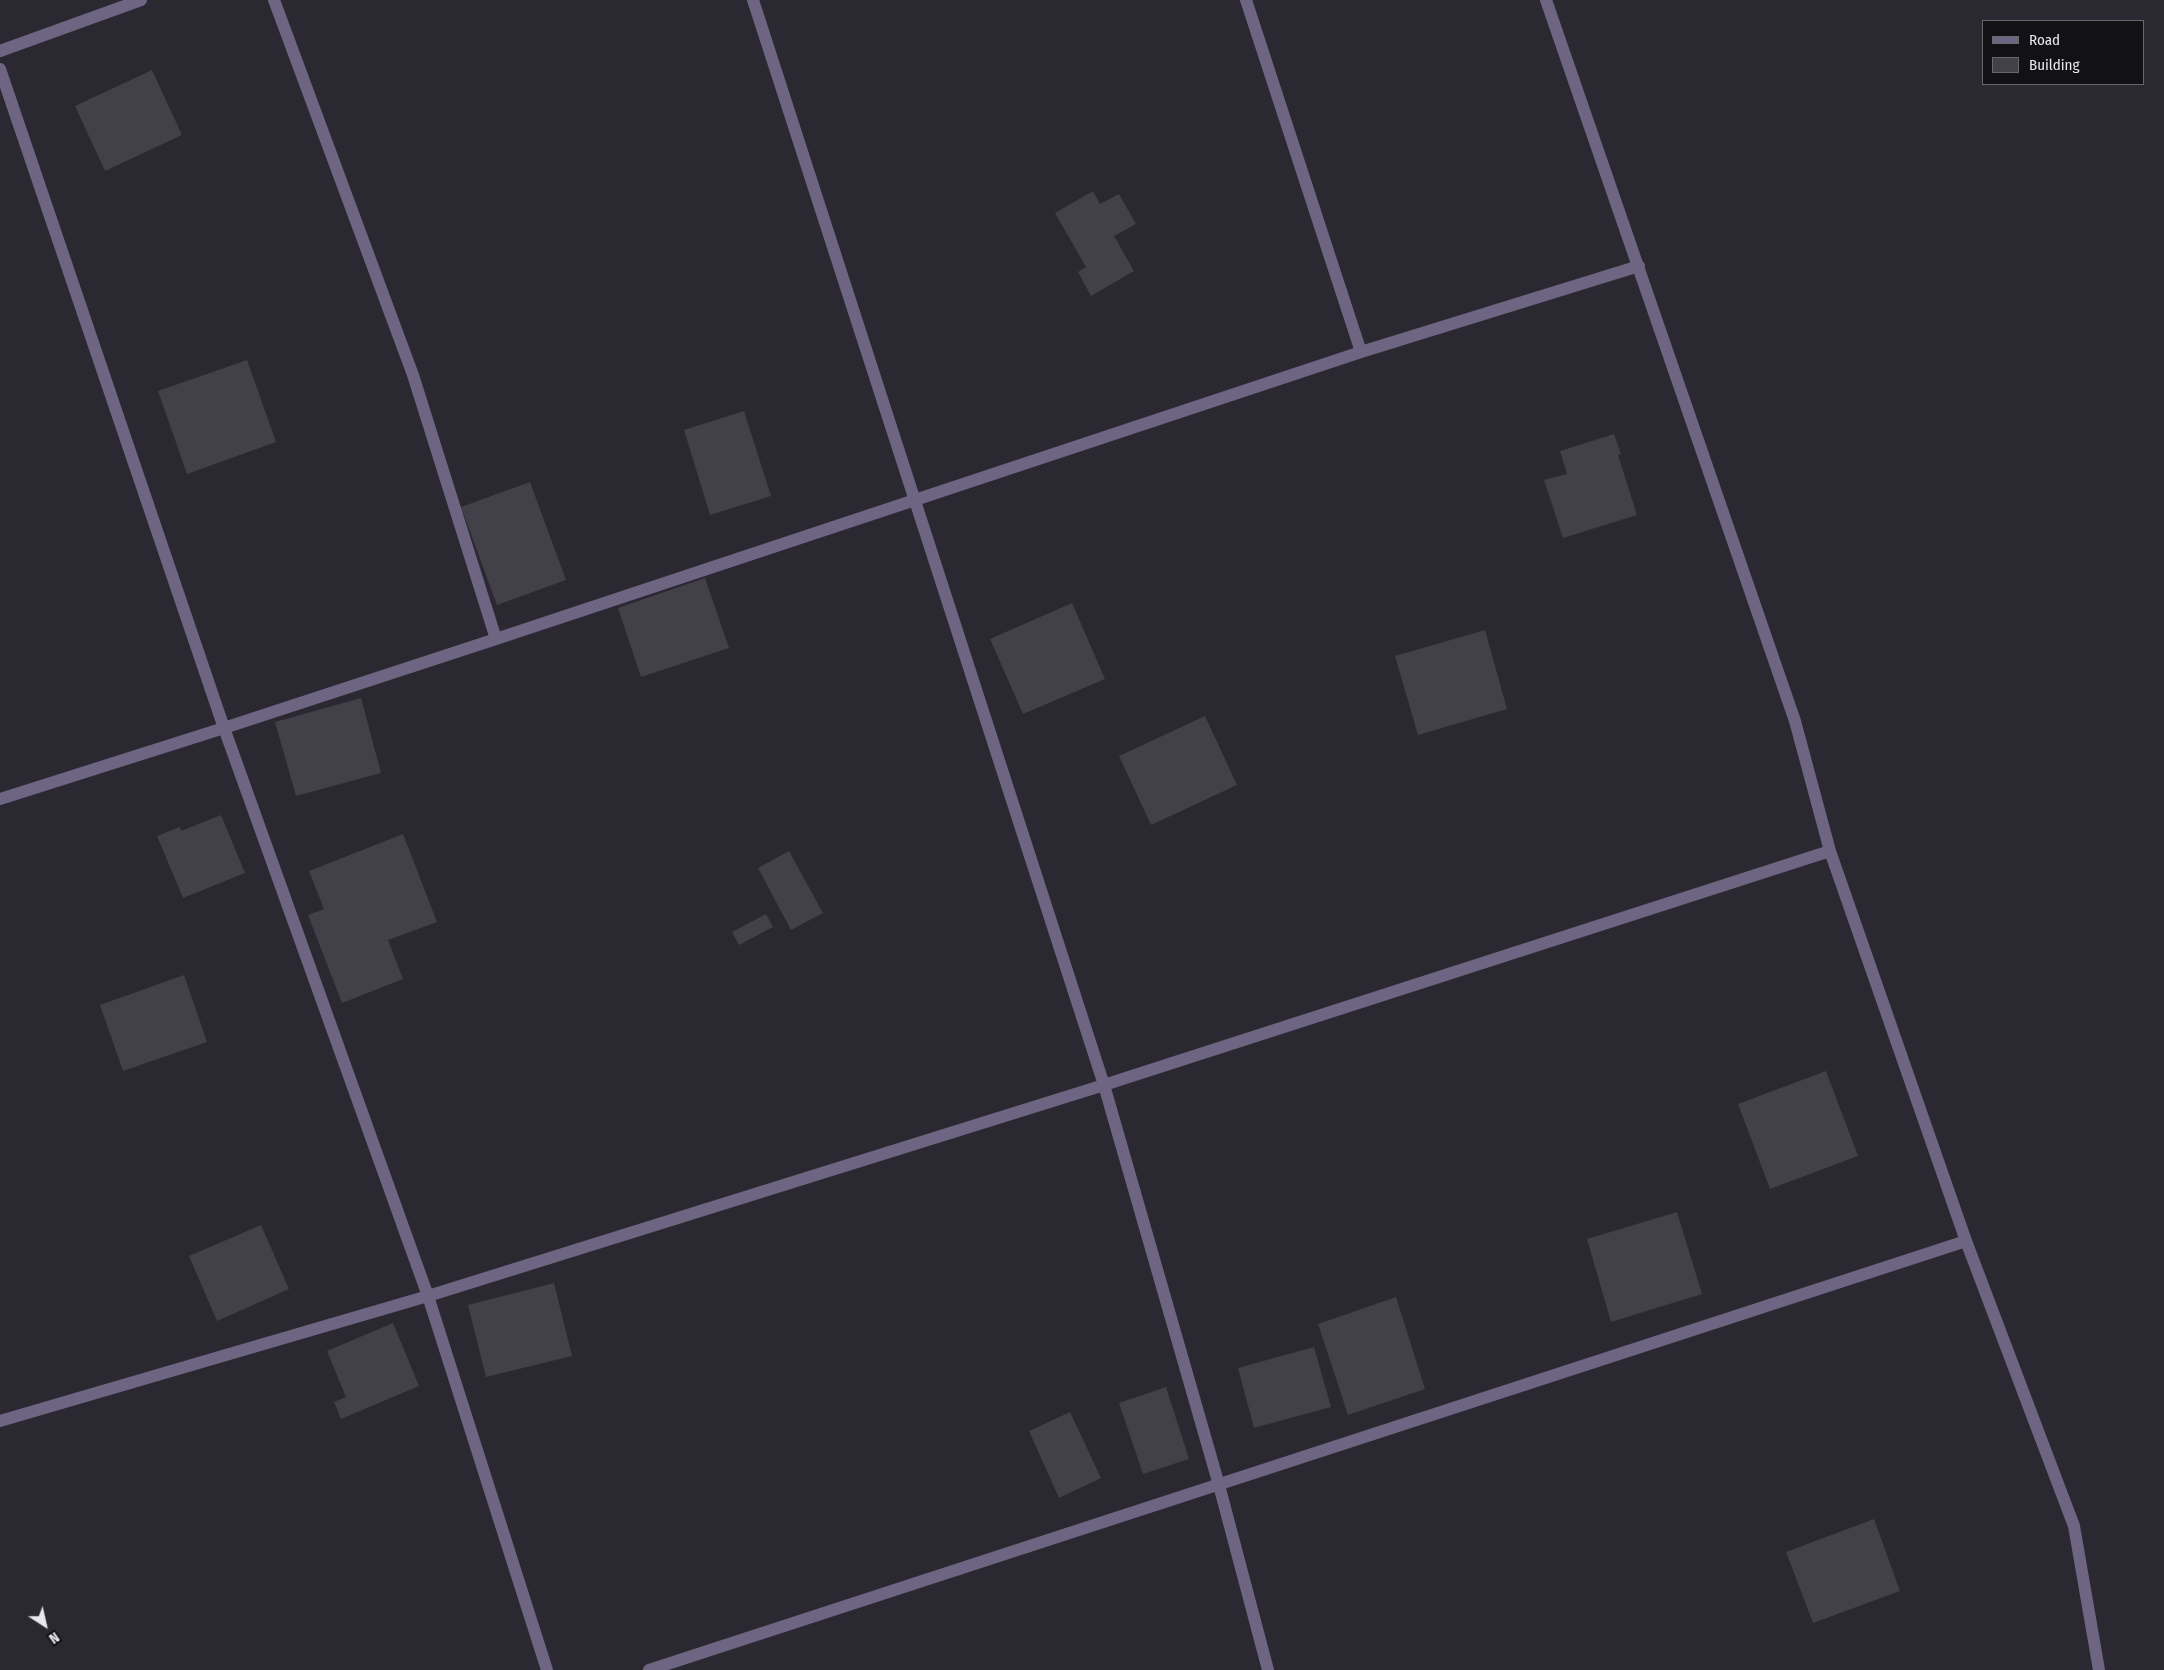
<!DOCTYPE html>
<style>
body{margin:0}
#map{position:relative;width:2164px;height:1670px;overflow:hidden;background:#2a2830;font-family:"Fira Sans Condensed",sans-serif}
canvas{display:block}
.legend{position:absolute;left:1982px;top:20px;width:162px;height:65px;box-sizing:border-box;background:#121115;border:1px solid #68676b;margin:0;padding:6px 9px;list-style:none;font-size:15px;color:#e9e8ed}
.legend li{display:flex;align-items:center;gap:10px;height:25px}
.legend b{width:25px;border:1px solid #68676b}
.north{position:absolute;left:20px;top:1600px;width:50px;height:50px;-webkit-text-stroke:4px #121115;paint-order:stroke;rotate:145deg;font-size:14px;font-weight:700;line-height:20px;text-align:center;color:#e9e8ed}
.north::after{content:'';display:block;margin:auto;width:18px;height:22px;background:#e9e8ed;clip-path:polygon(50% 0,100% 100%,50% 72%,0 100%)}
</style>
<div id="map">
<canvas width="2164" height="1670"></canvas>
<ul class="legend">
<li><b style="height:6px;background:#6e6583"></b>Road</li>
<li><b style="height:14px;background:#424048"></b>Building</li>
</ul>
<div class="north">N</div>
</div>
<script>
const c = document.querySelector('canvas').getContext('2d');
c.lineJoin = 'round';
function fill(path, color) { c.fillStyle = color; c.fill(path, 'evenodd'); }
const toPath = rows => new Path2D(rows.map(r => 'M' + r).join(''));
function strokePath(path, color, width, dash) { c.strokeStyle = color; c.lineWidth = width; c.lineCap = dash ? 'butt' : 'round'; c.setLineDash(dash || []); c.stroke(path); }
fill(toPath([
 [152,70,182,135,105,171,75,106],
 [1093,191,1100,204,1119,194,1136,224,1114,236,1134,271,1091,296,1078,272,1086,267,1055,213],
 [247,360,276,442,187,474,158,391],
 [744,411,771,496,710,515,684,430],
 [1614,434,1621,454,1618,455,1637,515,1563,538,1544,480,1567,474,1560,451],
 [530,482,566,580,497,605,461,507],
 [705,578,729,648,641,677,618,608],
 [1072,603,1105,679,1023,714,990,639],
 [1485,630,1507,709,1418,735,1395,656],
 [361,698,381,773,296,796,275,722],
 [1205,716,1237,785,1151,825,1119,756],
 [221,815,245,873,183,898,157,836,180,827,181,831],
 [403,834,437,922,388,940,403,979,342,1003,308,915,324,909,309,871],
 [789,851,823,913,791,930,758,868],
 [766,914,773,927,739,945,732,932],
 [184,975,207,1042,123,1071,100,1005],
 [1826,1071,1858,1156,1770,1189,1738,1104],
 [1677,1212,1702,1294,1611,1322,1587,1239],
 [261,1225,289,1289,217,1321,189,1256],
 [554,1283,572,1356,486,1377,468,1305],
 [1396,1297,1425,1389,1348,1415,1318,1324],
 [393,1323,419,1386,341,1419,334,1402,346,1397,327,1351],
 [1314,1347,1331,1407,1254,1428,1238,1368],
 [1166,1387,1189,1459,1143,1474,1119,1403],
 [1070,1412,1101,1478,1059,1498,1029,1431],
 [1874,1519,1900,1591,1813,1623,1786,1552]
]), '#424048');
strokePath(toPath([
 [274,0,413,375,496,639],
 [753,0,1104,1085,1219,1485,1268,1670],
 [1246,0,1361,352],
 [1546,0,1795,721,1830,851,1966,1241,2074,1526,2099,1670],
 [0,51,141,0],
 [0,69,224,728,428,1296,547,1670],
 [0,799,224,728,496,639,1361,352,1639,266],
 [0,1421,428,1296,1104,1085,1830,851],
 [649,1670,1966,1241]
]), '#6e6583', 12);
</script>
